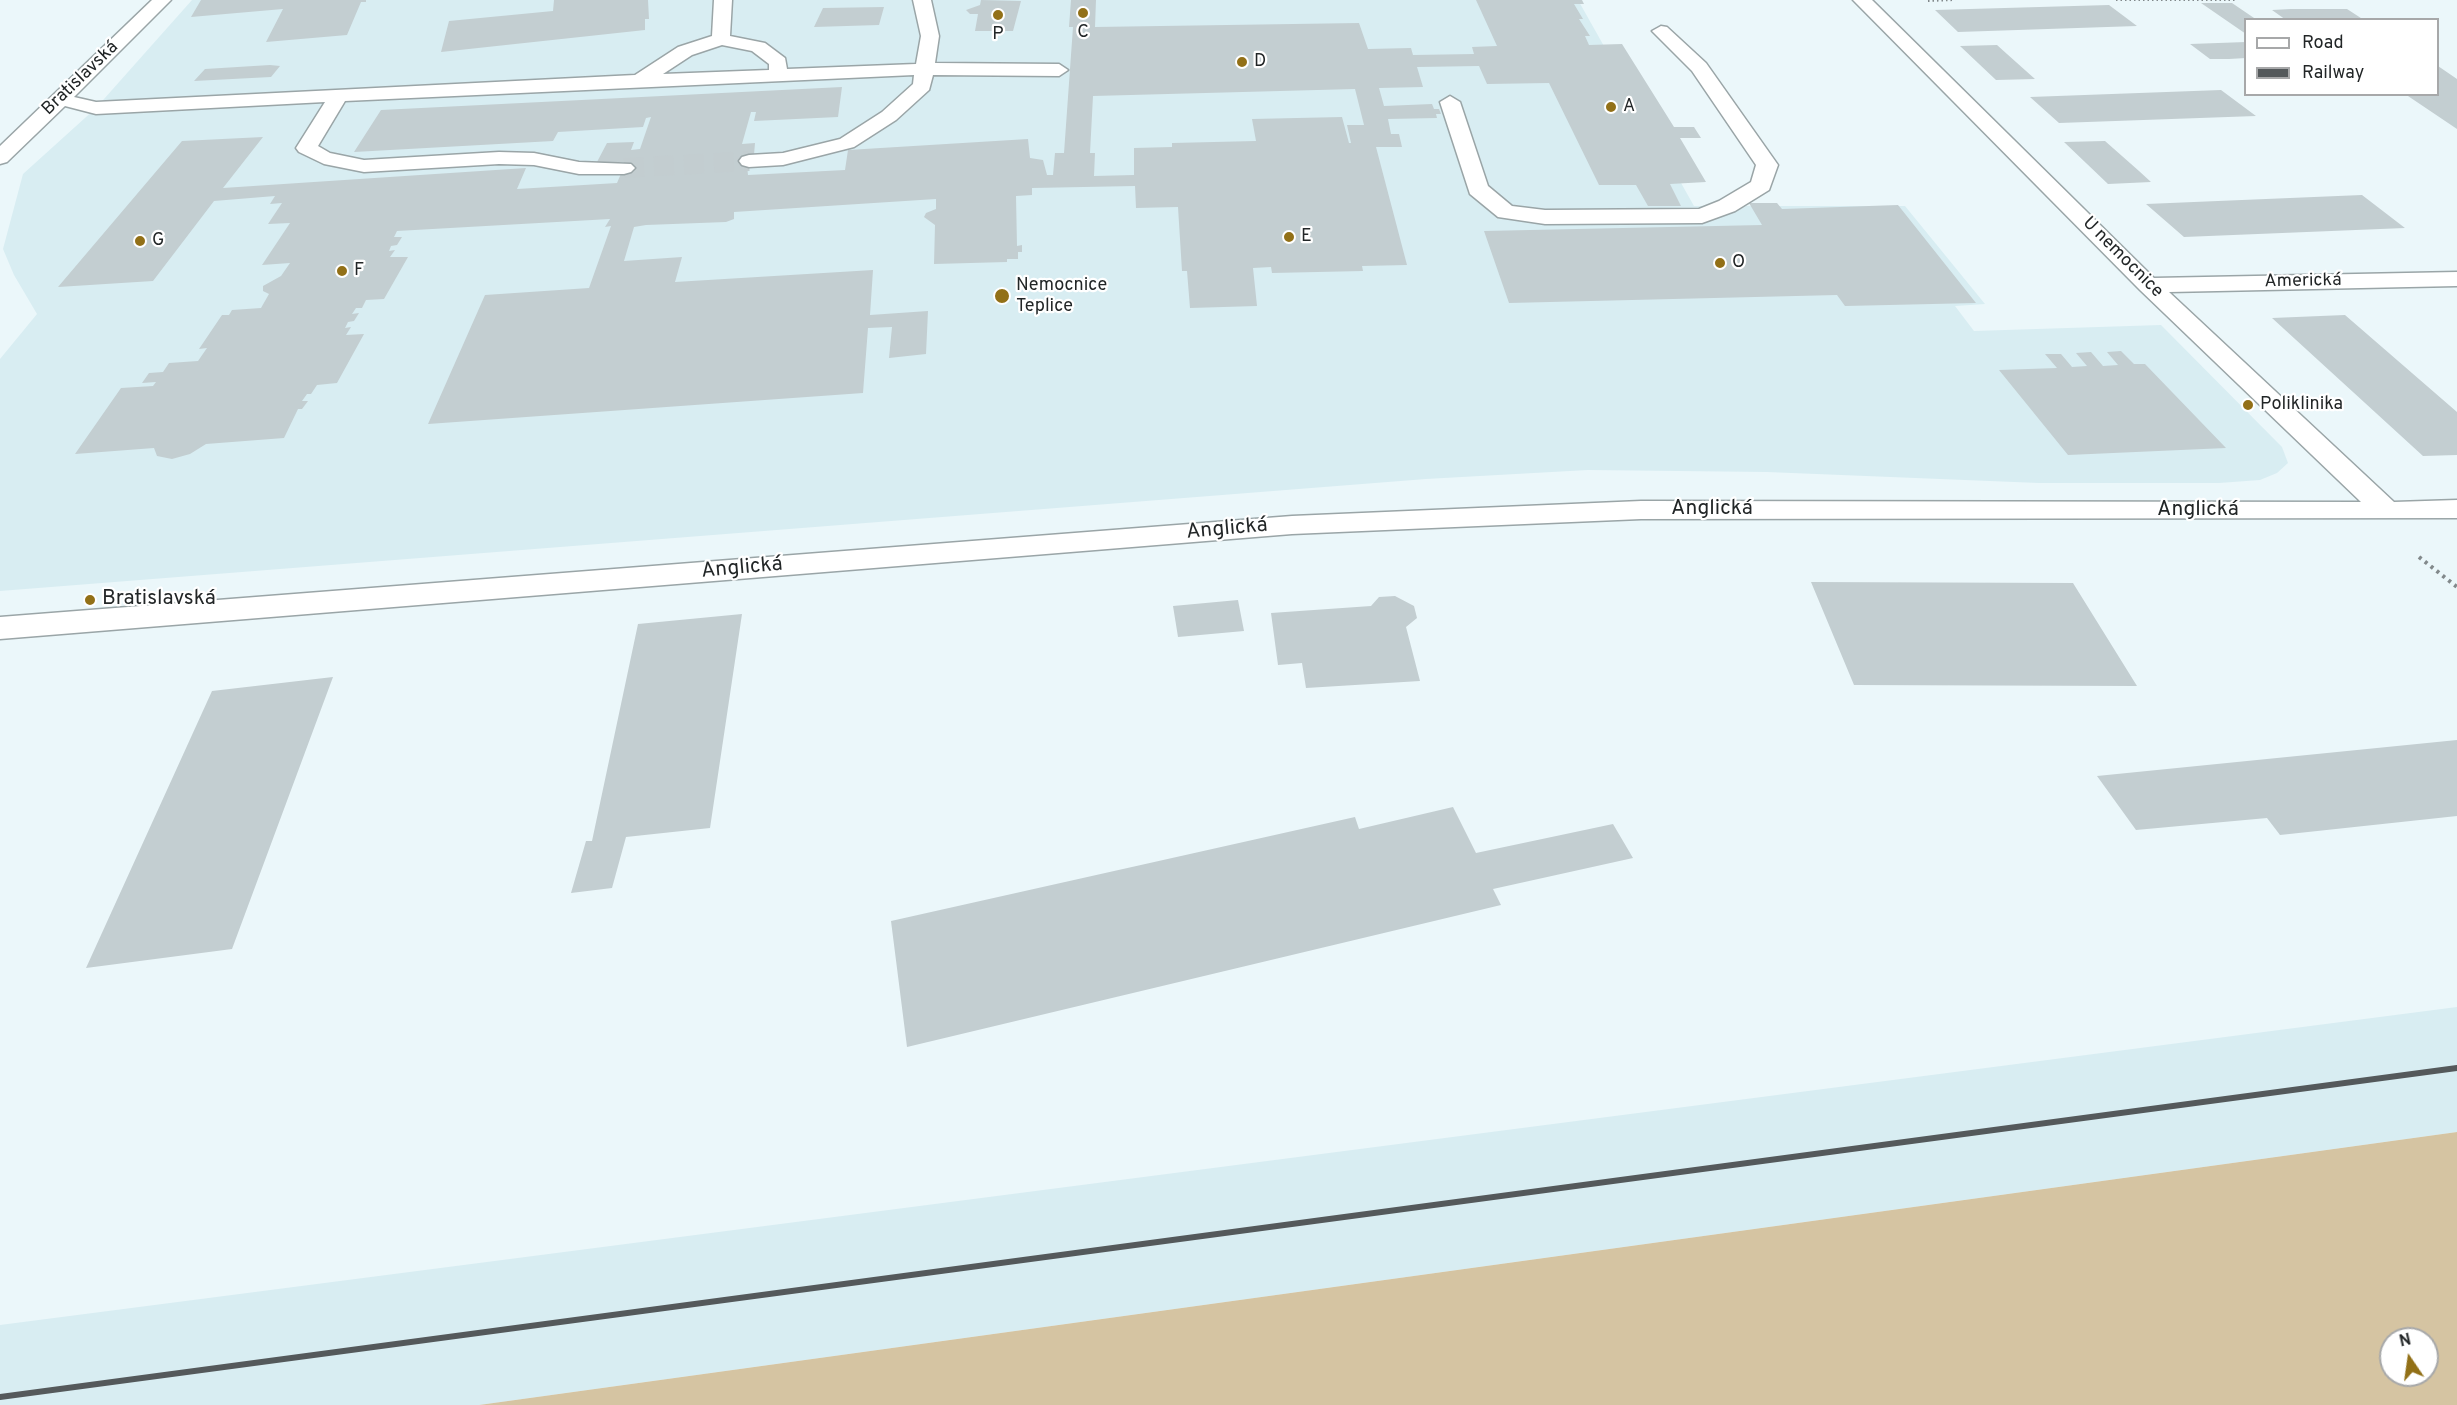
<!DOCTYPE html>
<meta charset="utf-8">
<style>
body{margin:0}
#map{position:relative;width:2457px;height:1405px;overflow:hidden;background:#ebf7fa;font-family:Overpass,sans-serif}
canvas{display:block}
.legend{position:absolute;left:2244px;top:18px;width:195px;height:78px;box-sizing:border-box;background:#fff;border:2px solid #a7a8a9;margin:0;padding:8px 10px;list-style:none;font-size:18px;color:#222627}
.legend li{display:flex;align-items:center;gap:12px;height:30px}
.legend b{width:30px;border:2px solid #a7a8a9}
.north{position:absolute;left:2379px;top:1327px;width:60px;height:60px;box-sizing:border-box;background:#fff;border:2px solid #a7a8a9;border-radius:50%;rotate:347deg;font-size:16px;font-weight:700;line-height:24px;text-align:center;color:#222627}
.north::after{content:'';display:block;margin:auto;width:21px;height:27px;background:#927017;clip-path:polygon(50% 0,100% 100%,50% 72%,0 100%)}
</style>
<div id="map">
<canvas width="2457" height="1405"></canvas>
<ul class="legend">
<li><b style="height:8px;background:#fff"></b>Road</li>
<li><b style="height:8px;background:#54595b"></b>Railway</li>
</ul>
<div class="north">N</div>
</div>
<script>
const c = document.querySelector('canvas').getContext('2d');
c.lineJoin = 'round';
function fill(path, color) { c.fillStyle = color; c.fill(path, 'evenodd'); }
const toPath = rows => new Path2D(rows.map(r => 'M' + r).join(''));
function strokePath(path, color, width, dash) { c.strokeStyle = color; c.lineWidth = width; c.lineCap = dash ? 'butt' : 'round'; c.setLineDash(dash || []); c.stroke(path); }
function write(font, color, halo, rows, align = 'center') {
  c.font = font + ' Overpass,sans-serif'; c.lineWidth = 4.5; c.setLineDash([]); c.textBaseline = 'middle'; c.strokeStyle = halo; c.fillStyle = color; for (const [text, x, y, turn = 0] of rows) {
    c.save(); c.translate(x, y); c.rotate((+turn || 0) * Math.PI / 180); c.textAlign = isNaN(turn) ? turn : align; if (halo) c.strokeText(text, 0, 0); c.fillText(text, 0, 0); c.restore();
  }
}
fill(toPath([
 [192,0,1578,0,1694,206,1905,206,1985,304,1955,306,1974,331,2161,325,2282,447,2288,463,2277,473,2260,480,2219,483,2039,483,1767,472,1588,470,1426,479,0,591,0,359,37,314,14,275,3,249,23,174,96,108],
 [2457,1007,2457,1132,479,1405,0,1405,0,1325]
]), '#d8edf2');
fill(toPath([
 [2457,1132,2457,1405,479,1405],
 [2391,1339,2427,1339,2427,1375,2391,1375]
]), '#d5c4a2');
fill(toPath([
 [201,0,366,0,366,2,361,2,347,35,266,42,283,9,191,17],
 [554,0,648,0,649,19,645,19,645,30,441,52,449,21,553,11],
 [981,0,1021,1,1013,31,975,31,978,14,970,14,966,10,980,5],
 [1071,0,1096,0,1095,27,1359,23,1368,49,1411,48,1413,55,1474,54,1472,47,1497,46,1476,0,1582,0,1584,4,1574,4,1583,19,1579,19,1590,36,1585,36,1589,45,1622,44,1674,127,1694,127,1701,138,1680,138,1706,182,1670,184,1681,206,1648,206,1636,185,1599,185,1549,83,1487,84,1479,66,1417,67,1423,87,1379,88,1384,106,1432,104,1434,109,1439,109,1441,114,1436,114,1437,118,1388,119,1391,134,1399,134,1402,147,1376,147,1407,265,1362,266,1363,271,1272,273,1271,267,1253,268,1257,306,1190,308,1187,271,1182,271,1178,207,1136,208,1135,186,1032,188,1032,195,1016,196,1017,246,1022,245,1022,252,1018,252,1018,259,1007,259,1007,262,934,264,935,225,924,217,926,213,936,209,936,199,734,212,734,219,726,222,646,225,634,227,624,261,682,257,675,282,873,270,870,315,928,311,926,354,889,358,892,327,868,328,863,393,428,424,485,295,589,288,611,226,605,227,610,219,397,231,394,237,402,237,397,245,391,246,389,251,395,250,390,257,408,257,384,299,366,300,362,308,356,308,352,314,359,313,354,321,348,322,345,328,351,327,346,335,364,334,337,383,317,385,311,394,307,394,302,401,308,401,302,409,298,409,284,438,206,444,190,454,172,459,157,456,154,448,75,454,121,388,153,386,156,382,142,383,149,373,163,372,169,363,198,361,207,348,199,349,222,315,229,315,232,310,261,308,269,294,263,291,263,286,281,276,290,263,262,265,290,223,268,224,282,203,270,204,275,196,214,201,153,281,58,287,182,141,263,137,223,188,526,168,517,189,617,183,626,162,597,162,607,143,634,142,631,150,640,149,651,117,646,118,643,127,558,132,553,141,354,152,381,110,842,87,838,117,754,121,756,112,751,112,742,144,755,143,754,155,747,166,748,175,845,170,848,150,1028,139,1030,158,1043,160,1047,175,1053,175,1055,153,1064,153,1073,27,1069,27],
 [1355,89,1364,125,1347,125,1351,143,1349,143,1342,117,1252,119,1256,141,1172,143,1172,147,1134,148,1134,175,1094,176,1095,153,1090,153,1093,96],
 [2201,3,2232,3,2257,20,2246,20,2246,34],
 [2109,5,2137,26,1958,32,1935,10],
 [884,7,879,25,814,27,823,8],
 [2291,9,2347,9,2364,20,2286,20,2272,10],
 [2246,42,2246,58,2229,59,2210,59,2190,44],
 [1997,45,2007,54,2035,79,1996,80,1960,46],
 [270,65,280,66,271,77,194,81,205,69],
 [2438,66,2457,79,2457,129,2405,94,2438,94],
 [2221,90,2256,116,2059,123,2030,97],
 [2105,141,2139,171,2151,182,2108,184,2064,142],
 [2362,195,2405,228,2184,237,2146,204],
 [1749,203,1777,203,1782,209,1898,205,1976,303,1845,306,1837,295,1509,303,1484,231,1762,225],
 [2345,315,2457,412,2457,455,2423,456,2272,318],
 [2121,351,2134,364,2145,364,2226,448,2068,455,1999,370,2057,368,2045,354,2061,354,2072,367,2087,366,2076,353,2091,352,2103,366,2118,365,2107,352],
 [1811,582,2073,583,2137,686,1854,685],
 [1395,596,1414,606,1417,618,1406,627,1420,681,1306,688,1302,663,1278,665,1271,613,1371,606,1379,597],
 [1238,600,1244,631,1178,637,1173,606],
 [742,614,710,828,626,837,612,888,571,893,586,841,592,841,638,624],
 [333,677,232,949,86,968,212,691],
 [2457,740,2457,816,2280,835,2267,818,2136,830,2097,776],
 [1453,807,1476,853,1613,824,1633,858,1493,889,1501,905,907,1047,891,921,1355,817,1359,829]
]), '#c3ced1');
strokePath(toPath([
 [624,168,749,161]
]), '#c3cdd0', 20, [20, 10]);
const minor = toPath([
 [152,0,171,0,74,97,96,102,635,75,678,47,712,36,714,0,732,0,730,36,765,43,785,58,787,69,916,64,921,36,913,0,931,0,939,36,935,63,1059,64,1068,70,1059,76,933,75,929,90,896,120,854,147,783,165,749,167,742,165,739,161,742,157,749,155,783,153,840,139,882,112,913,84,914,75,345,101,318,146,330,153,364,160,499,152,534,153,579,162,631,164,635,168,631,172,624,174,579,174,534,165,499,164,364,172,324,164,299,152,296,148,325,102,96,114,65,106,7,162,0,164,0,146,152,0],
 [722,45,752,51,769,64,769,70,663,74,692,55,722,45],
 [1853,0,1872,0,2154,278,2457,272,2457,286,2169,292,2394,502,2457,500,2457,518,1641,519,1292,534,0,639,0,617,1292,516,1641,501,2361,502,2140,290,1853,0],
 [1661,26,1667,27,1706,63,1778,165,1769,190,1735,211,1702,223,1545,224,1498,217,1470,194,1440,102,1450,96,1460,102,1488,186,1512,206,1545,210,1699,209,1719,201,1751,182,1756,165,1692,71,1652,31,1661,26]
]);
strokePath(minor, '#9aa5a7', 3);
strokePath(toPath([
 [2116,0,2235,0],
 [1928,1,1955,0]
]), '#82898b', 2, [1.5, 3]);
strokePath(toPath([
 [2419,557,2457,587]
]), '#82898b', 4, [3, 4.5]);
fill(minor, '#fff');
strokePath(toPath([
 [0,1397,2457,1068]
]), '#54595b', 6);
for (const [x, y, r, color] of [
 [1083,13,6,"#927017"],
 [998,15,6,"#927017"],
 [1242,62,6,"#927017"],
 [1611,107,6,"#927017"],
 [1289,237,6,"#927017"],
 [140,241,6,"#927017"],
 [1720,263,6,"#927017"],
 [342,271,6,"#927017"],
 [1002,296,8,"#927017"],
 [2248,405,6,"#927017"],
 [90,600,6,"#927017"]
]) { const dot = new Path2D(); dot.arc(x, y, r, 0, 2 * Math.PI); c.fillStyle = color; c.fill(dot); strokePath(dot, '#fff', 2); }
write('18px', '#222627', '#fff', [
 ["C",1083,33,"center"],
 ["P",998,35,"center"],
 ["D",1254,62],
 ["A",1623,107],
 ["E",1301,237],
 ["G",152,241],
 ["O",1732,263],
 ["F",354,271],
 ["Nemocnice",1016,286],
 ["Teplice",1016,307],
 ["Poliklinika",2260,405]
], 'left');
write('18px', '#222627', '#fff', [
 ["Bratislavská",81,79,-44],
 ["U nemocnice",2122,258,45],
 ["Americká",2303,282,-1]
]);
write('21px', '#222627', '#fff', [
 ["Anglická",1712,510],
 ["Anglická",2198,511],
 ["Anglická",1227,530,-5],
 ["Anglická",742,569,-5]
]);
write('21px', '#222627', '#fff', [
 ["Bratislavská",102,600]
], 'left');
</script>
